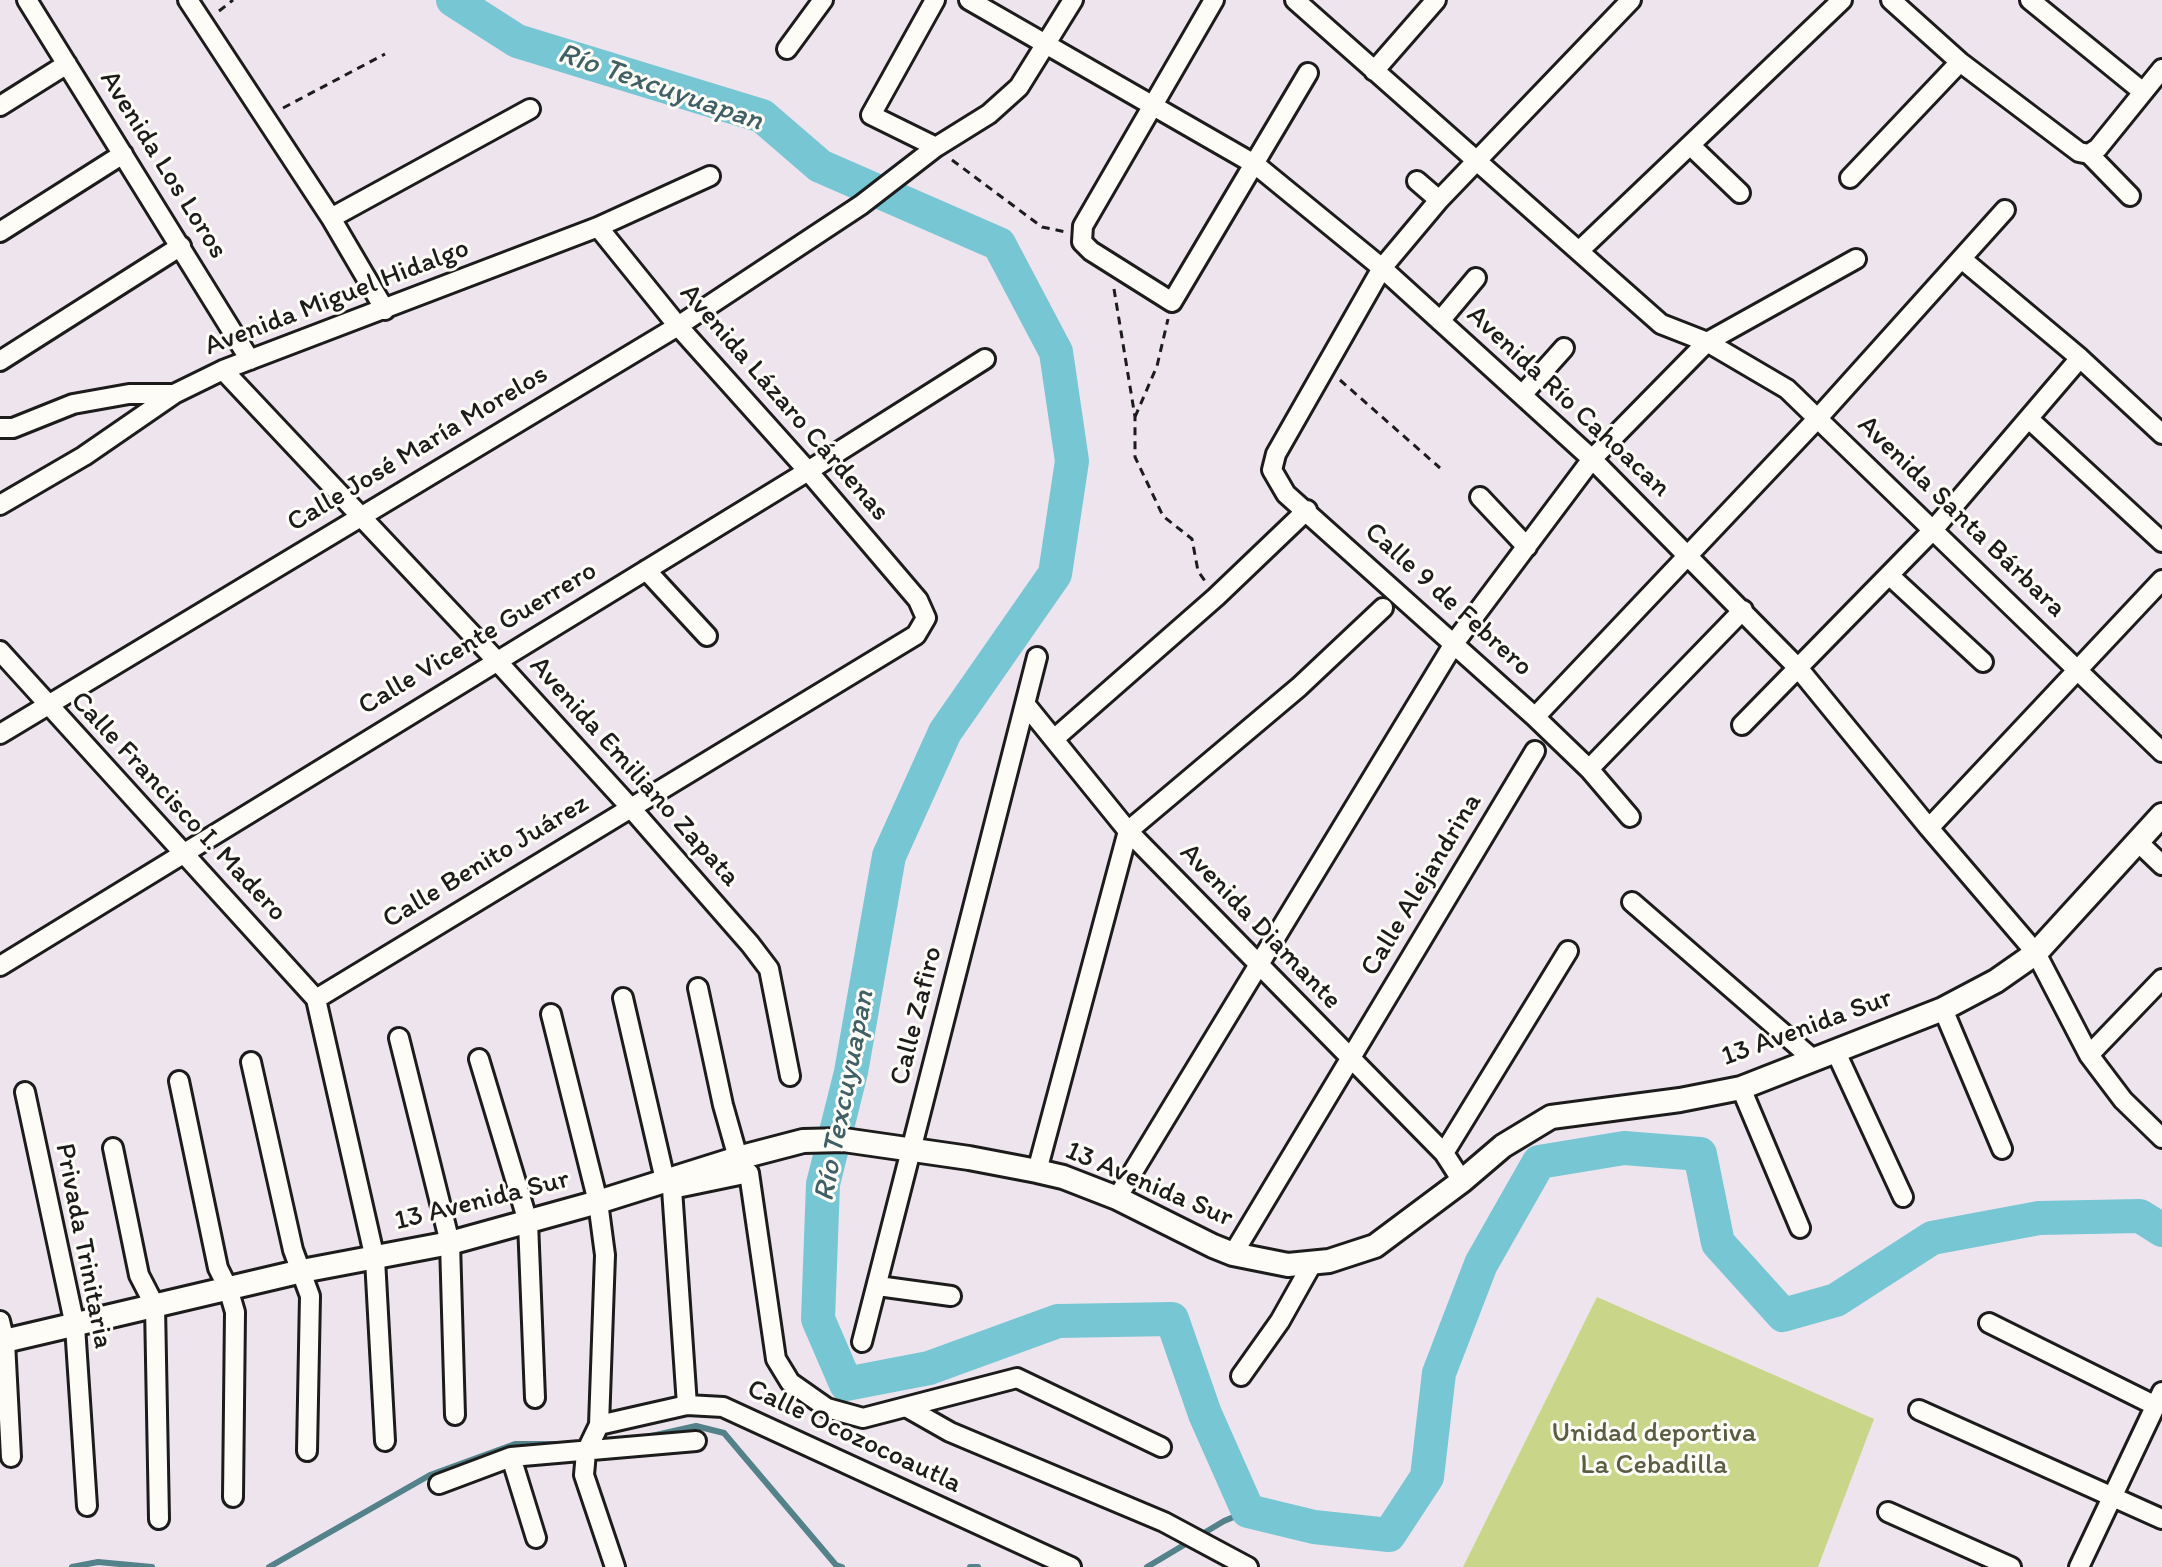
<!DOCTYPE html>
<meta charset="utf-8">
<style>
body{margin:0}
canvas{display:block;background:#eee4ed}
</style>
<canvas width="2162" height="1567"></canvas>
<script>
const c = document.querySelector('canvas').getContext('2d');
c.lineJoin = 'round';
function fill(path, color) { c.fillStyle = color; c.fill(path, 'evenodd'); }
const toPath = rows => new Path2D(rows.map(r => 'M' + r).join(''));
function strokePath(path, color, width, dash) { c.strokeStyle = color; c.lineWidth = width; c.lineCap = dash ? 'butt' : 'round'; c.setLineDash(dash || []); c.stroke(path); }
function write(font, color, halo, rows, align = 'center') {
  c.font = font + ' Itim,sans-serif'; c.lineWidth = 6; c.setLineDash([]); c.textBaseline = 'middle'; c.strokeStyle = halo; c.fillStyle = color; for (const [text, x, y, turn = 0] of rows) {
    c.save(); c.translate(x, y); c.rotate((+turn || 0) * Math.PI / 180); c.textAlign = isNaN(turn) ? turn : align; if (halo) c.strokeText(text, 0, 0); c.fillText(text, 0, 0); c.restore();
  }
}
fill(toPath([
 [1597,1297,1874,1419,1818,1567,1463,1567]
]), '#c9d689');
strokePath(toPath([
 [647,1437,696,1426,724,1433,836,1565,842,1567],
 [72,1567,98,1562,152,1567],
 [269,1567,430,1475,515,1444,559,1444],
 [970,1567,978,1567],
 [1147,1567,1224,1521,1248,1511]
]), '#53828a', 6);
strokePath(toPath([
 [453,0,517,41,762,116,820,166,999,244,1056,352,1072,461,1055,574,945,732,889,856,851,1072,823,1184,818,1319,846,1384,929,1368,1058,1321,1172,1319,1205,1414,1248,1511,1314,1527,1389,1535,1427,1477,1439,1373,1481,1264,1539,1162,1624,1148,1700,1154,1718,1243,1783,1315,1836,1300,1932,1238,2039,1218,2140,1216,2162,1230]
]), '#77c6d4', 34);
const minor = toPath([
 [27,0,250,360],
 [188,0,331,218,385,310],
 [935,0,871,115,936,147],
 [969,0,1256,165,1382,268,1592,459,1799,669,1929,828,2036,953,2089,1055,2123,1100,2162,1138],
 [1214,0,1083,226,1082,242,1091,251,1172,302,1308,73],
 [1295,0,1661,324,1707,342,1787,389,2162,752],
 [1891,0,1960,62,2079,152,2089,154],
 [2030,0,2143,92],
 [787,49,823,0],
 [1374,71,1436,0],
 [0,106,67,64],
 [1690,145,1740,193],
 [2089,154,2098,148,2162,69],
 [2089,154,2130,196],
 [1850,178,1960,62],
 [1417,181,1439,200],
 [331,218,530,109],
 [0,232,123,154],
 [1580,250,1842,0],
 [1963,260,2080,358,2162,434],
 [1440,321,1476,278],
 [0,361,181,246],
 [223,370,497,661,630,807,750,944,769,969,790,1076],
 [1522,395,1564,348],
 [2030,420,2162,542],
 [0,428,13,428,73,404,129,394,174,394],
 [1480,497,1527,547],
 [0,505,84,456,174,394,223,370,598,227,710,176],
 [646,570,707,636],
 [1889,575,1983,662],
 [0,651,316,999,375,1259,385,1441],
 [1026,705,1128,831,1444,1153,1462,1181],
 [1535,717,1818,418,2005,210],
 [1742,725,1933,530,2080,358],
 [0,734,678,326,861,205,936,147,989,114,1019,87,1073,0],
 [1054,739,1216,597,1307,510],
 [1589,769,1743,610],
 [1630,817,1589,769,1535,717,1286,494,1272,470,1276,454,1382,268,1439,200,1631,0],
 [1929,828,2162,580],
 [2138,842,2162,865],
 [1632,902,1814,1060],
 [0,966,808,471,985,359],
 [698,988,723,1105,738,1158],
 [623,998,665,1180,672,1189,687,1405],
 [316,999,916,635,926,618,918,600,808,471,678,326,598,227],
 [1943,1009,2002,1149],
 [551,1014,598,1202,605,1255,599,1425,586,1452,584,1475,615,1567],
 [399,1038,450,1243,455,1415],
 [1835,1050,1903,1197],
 [2089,1055,2162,979],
 [479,1059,528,1222,535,1398],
 [251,1062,293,1250,310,1296,307,1451],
 [179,1081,218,1268,228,1288,235,1312,233,1497],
 [1741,1088,1800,1228],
 [25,1092,75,1326,87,1506],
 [113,1148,139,1275,155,1306,159,1519],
 [1444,1153,1568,951],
 [1037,1171,1128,831,1299,687,1383,608],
 [672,1189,749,1173,776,1359,790,1382,827,1408,863,1418,1017,1378,1161,1447],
 [1117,1198,1455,642,1592,459,1707,342,1856,259],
 [1233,1254,1535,751],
 [878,1286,951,1296],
 [0,1321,5,1342,11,1457],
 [1989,1323,2154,1405],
 [862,1342,1037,657],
 [1241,1376,1280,1321,1312,1264],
 [906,1407,950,1432,1164,1522,1248,1567],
 [1919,1410,2162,1519],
 [599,1425,687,1405,723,1407,1071,1567],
 [511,1457,536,1538],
 [439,1484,511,1457,696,1441],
 [1888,1512,2011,1567],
 [2079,1567,2162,1392]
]);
const tertiary = toPath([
 [0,1342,302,1271,450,1243,598,1202,738,1158,803,1141,844,1140,969,1158,1037,1171,1063,1177,1117,1198,1213,1246,1233,1254,1288,1265,1329,1261,1375,1246,1462,1181,1503,1146,1551,1117,1680,1100,1741,1088,1943,1009,1996,981,2036,953,2162,815]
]);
strokePath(minor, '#1c1c1c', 24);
strokePath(tertiary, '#1c1c1c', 28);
strokePath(toPath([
 [219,11,233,0],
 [283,108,385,54],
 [952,160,1042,227,1066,232],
 [1114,289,1135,417,1135,457,1163,516,1192,539,1198,571,1205,581],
 [1340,380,1440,468],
 [1135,417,1157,366,1168,319]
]), '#1c1c1c', 3, [8, 6]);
strokePath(minor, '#fdfcf7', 18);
strokePath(tertiary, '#fdfcf7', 22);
write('28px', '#1c1c1c', '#fdfcf7', [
 ["Avenida Los Loros",163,165,58],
 ["Avenida Miguel Hidalgo",337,298,-21],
 ["Avenida Río Cahoacan",1568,402,43],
 ["Avenida Lázaro Cárdenas",784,403,49],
 ["Calle José María Morelos",418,449,-31],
 ["Avenida Santa Bárbara",1961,517,44],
 ["Calle 9 de Febrero",1448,600,42],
 ["Calle Vicente Guerrero",478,639,-31],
 ["Avenida Emiliano Zapata",634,772,48],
 ["Calle Francisco I. Madero",178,807,47],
 ["Calle Benito Juárez",486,862,-31],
 ["Calle Alejandrina",1422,885,-59],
 ["Avenida Diamante",1260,927,46],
 ["Calle Zafiro",917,1016,-76],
 ["13 Avenida Sur",1807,1028,-20],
 ["13 Avenida Sur",1149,1185,23],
 ["13 Avenida Sur",482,1201,-14],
 ["Privada Trinitaria",83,1246,79],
 ["Calle Ocozocoautla",854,1437,25]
]);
write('28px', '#595d42', '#fdfcf7', [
 ["Unidad deportiva",1654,1434],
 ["La Cebadilla",1654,1466]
]);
write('italic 30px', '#406066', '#fdfcf7', [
 ["Río Texcuyuapan",660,88,19],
 ["Río Texcuyuapan",845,1096,-79]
]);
</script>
